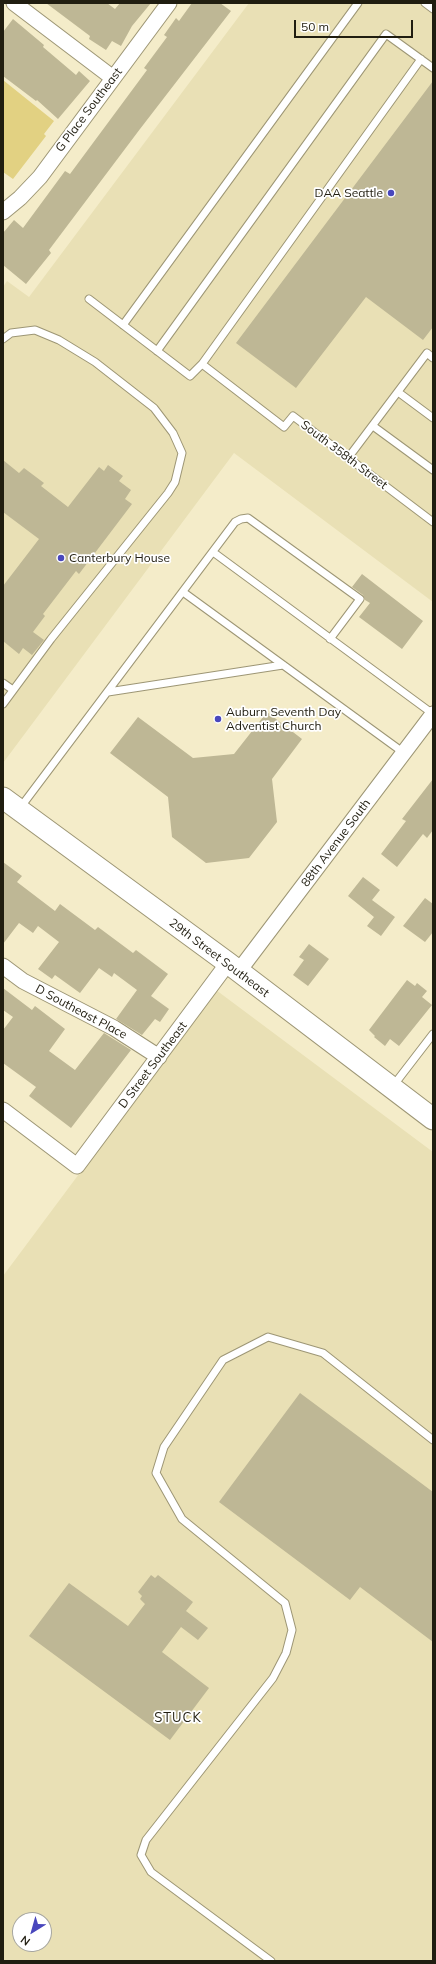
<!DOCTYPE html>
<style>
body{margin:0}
#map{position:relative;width:436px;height:1964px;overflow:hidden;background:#f4ecc9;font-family:Mulish,sans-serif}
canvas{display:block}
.frame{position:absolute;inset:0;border:4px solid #201d10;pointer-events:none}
.north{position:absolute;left:12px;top:1912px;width:40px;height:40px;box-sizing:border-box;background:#fff;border:1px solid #a6a59f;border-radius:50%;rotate:217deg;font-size:11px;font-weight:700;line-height:16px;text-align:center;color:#201d10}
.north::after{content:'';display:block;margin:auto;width:14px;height:18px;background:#4947bd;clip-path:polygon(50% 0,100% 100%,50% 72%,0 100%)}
.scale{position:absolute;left:294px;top:20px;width:119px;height:18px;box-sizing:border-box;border:2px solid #201d10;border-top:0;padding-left:5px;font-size:12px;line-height:14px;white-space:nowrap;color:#201d10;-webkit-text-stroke:3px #fff;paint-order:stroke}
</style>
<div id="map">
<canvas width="436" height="1964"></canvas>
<div class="frame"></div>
<div class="north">N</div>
<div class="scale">50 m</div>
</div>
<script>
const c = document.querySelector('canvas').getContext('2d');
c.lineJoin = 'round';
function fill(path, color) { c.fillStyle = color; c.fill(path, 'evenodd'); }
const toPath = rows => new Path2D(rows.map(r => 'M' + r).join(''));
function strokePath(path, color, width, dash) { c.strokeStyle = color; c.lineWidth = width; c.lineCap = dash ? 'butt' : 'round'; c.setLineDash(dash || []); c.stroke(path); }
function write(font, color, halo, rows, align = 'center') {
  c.font = font + ' Mulish,sans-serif'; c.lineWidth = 3.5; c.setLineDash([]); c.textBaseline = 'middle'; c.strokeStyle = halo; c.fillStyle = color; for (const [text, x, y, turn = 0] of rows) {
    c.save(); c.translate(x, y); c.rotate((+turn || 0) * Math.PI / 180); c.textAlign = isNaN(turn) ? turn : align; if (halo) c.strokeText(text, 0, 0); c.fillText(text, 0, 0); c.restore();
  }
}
fill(toPath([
 [249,3,433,3,433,602,234,453,3,763,3,287,7,281,29,297],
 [216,990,433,1152,433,1961,3,1961,3,1276],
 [20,1920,44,1920,44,1944,20,1944]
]), '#e9e0b5');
fill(toPath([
 [3,80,54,121,44,134,46,136,13,179,3,172]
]), '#e2d182');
fill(toPath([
 [46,3,107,3,115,9,120,3,151,3,132,26,121,46,112,41,106,50,89,39,90,36],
 [192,3,220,3,231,11,140,129,49,250,51,253,26,284,3,265,3,233,14,220,23,228,65,171,70,174,147,70,144,68,167,37,164,35,176,18,179,21],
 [13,19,44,45,43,47,76,75,79,71,90,81,58,119,37,100,36,101,3,76,3,32],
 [433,81,433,327,423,340,366,297,296,388,236,343],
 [3,460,19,473,24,468,44,483,41,486,68,507,99,467,104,471,108,465,123,476,119,481,131,490,125,499,132,504,79,574,76,571,43,614,45,616,33,632,44,640,32,655,23,648,19,654,3,641,3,586,39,539,3,512],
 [362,574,423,621,402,649,359,617,370,603,365,600,363,595,352,587],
 [267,712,302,739,272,779,277,822,249,858,206,863,172,837,168,797,110,753,138,717,193,758,234,754],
 [433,779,433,830,427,838,423,834,397,867,381,854,406,821,402,819],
 [3,862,22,876,17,882,55,911,60,904,95,930,98,927,133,953,136,950,168,974,151,996,169,1009,160,1022,155,1019,142,1035,116,1019,137,990,114,973,112,977,99,968,80,993,55,975,52,979,38,969,59,942,38,926,33,933,19,923,3,944],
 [363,877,380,890,372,900,395,917,381,936,367,926,374,917,348,896],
 [425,898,433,904,433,932,425,942,403,926],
 [309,944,329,959,308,986,293,975,304,960,299,957],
 [407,980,415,986,417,983,427,991,422,997,432,1005,399,1046,390,1039,385,1046,374,1037,375,1036,369,1030],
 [3,988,32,1010,35,1006,65,1029,49,1051,75,1070,104,1033,131,1050,71,1128,29,1096,36,1087,3,1063,3,1030,13,1017,3,1010],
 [300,1393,433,1492,433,1642,360,1587,350,1600,219,1502],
 [151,1575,155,1578,158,1575,193,1602,186,1611,208,1628,198,1640,181,1627,162,1652,209,1688,170,1740,29,1636,69,1583,128,1626,145,1604,140,1599,142,1596,138,1592]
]), '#beb795');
const lane = toPath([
 [425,3,433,9],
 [89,299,190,376,202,364,284,427,293,416,433,522],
 [123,325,358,3],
 [3,339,11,333,35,330,59,340,95,362,154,408,173,433,182,453,175,482,168,493,51,639,3,704],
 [157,351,386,34,433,68],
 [202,364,421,59],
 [398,392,433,418],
 [373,426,433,470],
 [348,458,427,353,433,358],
 [213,552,433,714],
 [183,592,404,753],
 [3,683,13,690],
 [108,692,283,665],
 [20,808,235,522,241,519,248,518,360,599,330,639],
 [393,1086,433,1034],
 [271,1961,151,1872,141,1855,146,1840,273,1678,286,1653,292,1630,285,1603,182,1519,156,1473,164,1447,223,1360,268,1337,323,1353,433,1440]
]);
const street = toPath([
 [14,3,113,78],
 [3,212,20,198,40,177,169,3],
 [3,966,23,981,114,1028,159,1057],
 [238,972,433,714],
 [3,1110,77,1166,228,963]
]);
const secondary = toPath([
 [3,798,228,963,433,1119]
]);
strokePath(lane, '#9d9675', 9);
strokePath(street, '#9d9675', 17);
strokePath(secondary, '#9d9675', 23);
strokePath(lane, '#fff', 7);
strokePath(street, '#fff', 15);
strokePath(secondary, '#fff', 21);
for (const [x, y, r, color] of [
 [391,193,4,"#4947bd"],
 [61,558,4,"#4947bd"],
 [218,719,4,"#4947bd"]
]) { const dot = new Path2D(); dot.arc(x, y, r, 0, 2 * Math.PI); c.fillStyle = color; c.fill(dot); strokePath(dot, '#fff', 1.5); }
write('12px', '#201d10', '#fff', [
 ["G Place Southeast",89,110,-53],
 ["South 358th Street",344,455,37],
 ["88th Avenue South",336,843,-53],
 ["29th Street Southeast",219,958,37],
 ["D Southeast Place",81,1012,28],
 ["D Street Southeast",153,1065,-53]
]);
write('12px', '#201d10', '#fff', [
 ["DAA Seattle",383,193,"right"],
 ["Canterbury House",69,558],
 ["Auburn Seventh Day",226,712],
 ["Adventist Church",226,726]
], 'left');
c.letterSpacing = '1px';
write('13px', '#201d10', '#fff', [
 ["STUCK",178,1718]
]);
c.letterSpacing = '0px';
</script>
